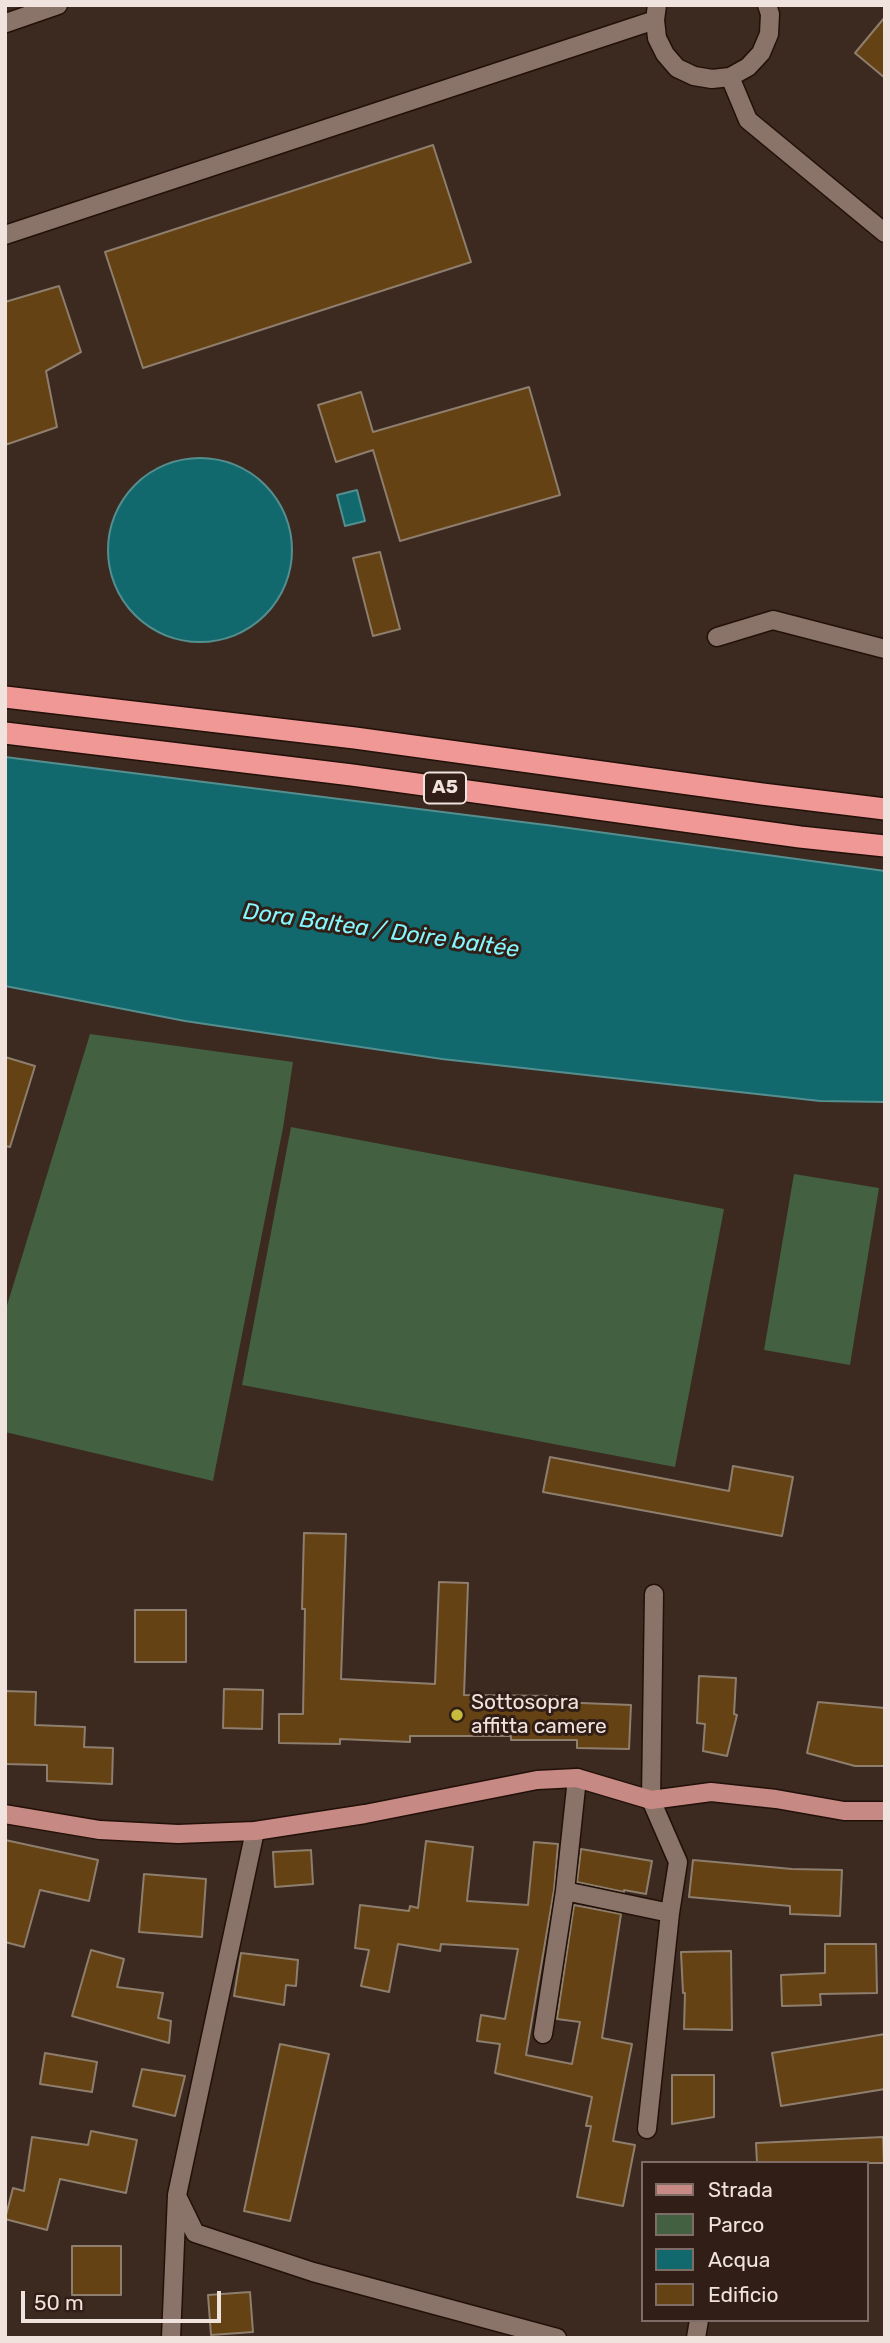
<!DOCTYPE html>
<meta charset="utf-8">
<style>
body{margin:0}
#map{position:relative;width:890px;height:2343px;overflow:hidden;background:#3c2920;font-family:Rubik,sans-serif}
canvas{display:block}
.frame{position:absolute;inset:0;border:7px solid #f0e3dd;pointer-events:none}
.legend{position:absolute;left:641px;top:2161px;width:228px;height:161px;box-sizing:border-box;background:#311f17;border:2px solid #7d6d66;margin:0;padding:9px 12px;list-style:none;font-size:21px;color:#f0e3dd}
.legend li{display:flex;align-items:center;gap:14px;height:35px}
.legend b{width:35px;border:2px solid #7d6d66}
.scale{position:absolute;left:21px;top:2291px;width:200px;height:32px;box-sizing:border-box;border:4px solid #f0e3dd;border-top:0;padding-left:9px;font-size:21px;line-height:24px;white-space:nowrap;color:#f0e3dd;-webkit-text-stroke:5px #311f17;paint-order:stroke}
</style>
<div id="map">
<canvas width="890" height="2343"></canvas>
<div class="frame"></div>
<ul class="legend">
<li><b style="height:9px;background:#c78984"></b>Strada</li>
<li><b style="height:19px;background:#436041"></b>Parco</li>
<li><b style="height:19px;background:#12696d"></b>Acqua</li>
<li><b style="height:19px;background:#644214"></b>Edificio</li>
</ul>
<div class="scale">50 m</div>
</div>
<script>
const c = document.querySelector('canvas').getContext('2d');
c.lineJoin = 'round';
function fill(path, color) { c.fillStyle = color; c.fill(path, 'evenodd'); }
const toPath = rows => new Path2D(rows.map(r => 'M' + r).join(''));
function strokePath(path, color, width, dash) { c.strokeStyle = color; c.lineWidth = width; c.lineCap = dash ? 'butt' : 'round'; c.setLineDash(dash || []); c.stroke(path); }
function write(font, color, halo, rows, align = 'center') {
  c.font = font + ' Rubik,sans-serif'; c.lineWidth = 6; c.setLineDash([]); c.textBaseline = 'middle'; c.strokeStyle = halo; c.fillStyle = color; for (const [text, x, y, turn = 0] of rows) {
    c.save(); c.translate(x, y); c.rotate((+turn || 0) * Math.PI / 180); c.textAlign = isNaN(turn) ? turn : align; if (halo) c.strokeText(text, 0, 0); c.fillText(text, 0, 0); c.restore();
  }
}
fill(toPath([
 [90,1034,293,1062,283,1128,213,1481,5,1432,5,1312],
 [291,1127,724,1209,675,1467,242,1385],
 [794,1174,879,1188,850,1365,764,1350]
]), '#436041');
const water = toPath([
 '108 550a92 92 0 1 1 184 0a92 92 0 1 1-184 0Z',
 [357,490,365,521,345,526,337,495,357,490],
 [5,757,554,826,885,871,885,1102,820,1101,442,1059,185,1021,5,986,5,757]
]);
fill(water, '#12696d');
strokePath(water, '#558e8f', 2);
const building = toPath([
 [885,17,885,78,855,53,885,17],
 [433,145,471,262,143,368,105,252,433,145],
 [59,286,81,352,46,371,57,427,5,445,5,302,59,286],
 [529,387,560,495,400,541,373,450,336,462,318,405,361,392,373,432,529,387],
 [380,552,400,629,373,636,353,558,380,552],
 [5,1057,35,1066,10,1147,5,1146,5,1057],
 [550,1457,729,1491,733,1466,793,1477,782,1536,543,1492,550,1457],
 [304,1533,346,1534,341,1679,435,1684,439,1582,468,1583,464,1695,557,1696,557,1702,631,1705,629,1749,577,1748,577,1740,511,1740,511,1736,410,1736,410,1742,340,1739,340,1744,279,1743,279,1714,303,1714,305,1609,302,1609,304,1533],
 [135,1610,186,1610,186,1662,135,1662,135,1610],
 [699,1676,736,1678,734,1714,737,1715,727,1756,703,1751,705,1724,697,1723,699,1676],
 [224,1689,263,1690,262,1729,223,1728,224,1689],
 [5,1691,36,1692,35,1725,85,1727,84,1747,113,1748,112,1784,47,1781,47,1765,5,1764,5,1691],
 [818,1702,885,1708,885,1766,855,1766,807,1753,818,1702],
 [5,1840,98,1860,89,1901,40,1890,24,1947,5,1942,5,1840],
 [426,1841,473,1847,467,1901,528,1905,534,1842,558,1844,554,1890,526,2055,572,2064,580,2022,557,2019,574,1905,621,1914,602,2038,632,2044,613,2141,635,2145,623,2206,577,2197,591,2126,586,2126,592,2097,495,2073,500,2044,477,2041,481,2015,505,2019,518,1949,441,1944,440,1951,398,1944,389,1992,361,1986,369,1950,355,1948,360,1905,409,1911,410,1906,418,1908,426,1841],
 [581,1849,652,1861,646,1894,624,1890,624,1892,577,1882,581,1849],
 [311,1850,313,1884,275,1887,273,1852,311,1850],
 [693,1860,792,1869,842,1870,840,1916,790,1914,790,1906,689,1897,693,1860],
 [144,1874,206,1879,202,1937,139,1932,144,1874],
 [825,1944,876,1944,877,1993,820,1994,821,2005,782,2006,781,1975,825,1973,825,1944],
 [91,1950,124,1959,117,1987,163,1993,158,2018,171,2021,169,2043,72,2016,91,1950],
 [731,1951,732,2030,684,2029,685,1993,683,1993,681,1952,731,1951],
 [241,1953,298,1960,296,1986,286,1985,284,2005,234,1996,241,1953],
 [885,2034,885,2089,781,2106,772,2053,885,2034],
 [280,2044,329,2054,290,2221,244,2211,280,2044],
 [45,2053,97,2062,92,2092,40,2084,45,2053],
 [142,2069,185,2076,175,2116,133,2106,142,2069],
 [672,2075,714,2075,714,2117,672,2124,672,2075],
 [91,2131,137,2140,126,2193,60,2179,47,2230,5,2219,13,2188,24,2191,32,2137,88,2145,91,2131],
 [883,2137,884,2163,757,2163,756,2143,883,2137],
 [72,2246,121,2246,121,2295,72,2295,72,2246],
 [250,2292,253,2332,211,2335,208,2295,250,2292]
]);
fill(building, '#644214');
strokePath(building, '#8e7e6d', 2);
const minor = toPath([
 [657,5,655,20,657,38,665,54,677,68,694,76,712,79,730,77,748,67,761,53,769,34,770,14,767,5],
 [6,23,58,5],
 [730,77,748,120,885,233],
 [5,235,655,20],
 [717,637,773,620,885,649],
 [577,1778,565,1891,670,1913],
 [543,2034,565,1891],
 [647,2129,670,1913,678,1862,651,1800,654,1594],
 [178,2198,195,2233,313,2272,557,2338],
 [171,2338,177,2195,255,1831],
 [696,2338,699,2320]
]);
const major = toPath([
 [5,1814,100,1830,178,1834,255,1831,365,1814,537,1780,577,1778,651,1800,711,1792,776,1799,844,1811,885,1811]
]);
const highway = toPath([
 [5,697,355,738,762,794,885,809],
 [5,733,352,775,800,837,885,846]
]);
strokePath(minor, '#221109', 21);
strokePath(major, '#221109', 21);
strokePath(highway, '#221109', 24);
strokePath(minor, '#8a7369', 18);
strokePath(major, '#c78984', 18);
strokePath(highway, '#f09896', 21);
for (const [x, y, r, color] of [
 [457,1715,7,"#c8bb3b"]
]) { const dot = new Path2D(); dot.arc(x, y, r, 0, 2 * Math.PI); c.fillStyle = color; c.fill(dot); strokePath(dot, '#311f17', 2.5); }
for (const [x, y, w] of [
 [445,788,42]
]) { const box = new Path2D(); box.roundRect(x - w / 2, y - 15.5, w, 31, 5); c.fillStyle = '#311f17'; c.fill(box); strokePath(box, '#f0e3dd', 2); }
write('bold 19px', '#f0e3dd', null, [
 ["A5",445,788]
]);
write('21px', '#f0e3dd', '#311f17', [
 ["Sottosopra",471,1703],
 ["affitta camere",471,1727]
], 'left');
write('italic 23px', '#84f8fe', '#311f17', [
 ["Dora Baltea / Doire baltée",381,931,8]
]);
</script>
